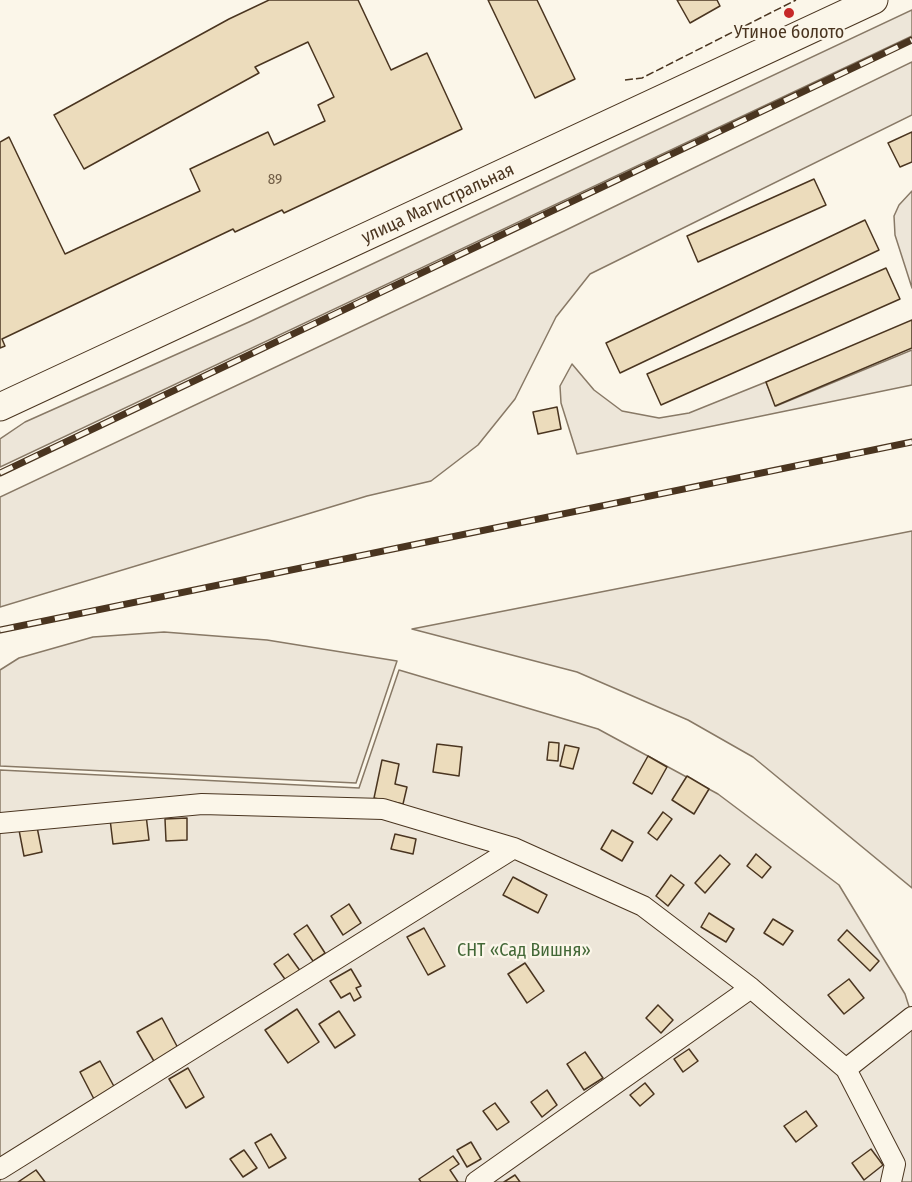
<!DOCTYPE html>
<meta charset="utf-8">
<style>
body{margin:0}
canvas{display:block;background:#fbf6e9}
</style>
<canvas width="912" height="1182"></canvas>
<script>
const c = document.querySelector('canvas').getContext('2d');
c.lineJoin = 'round';
function fill(path, color) { c.fillStyle = color; c.fill(path, 'evenodd'); }
const toPath = rows => new Path2D(rows.map(r => 'M' + r).join(''));
function strokePath(path, color, width, dash) { c.strokeStyle = color; c.lineWidth = width; c.lineCap = dash ? 'butt' : 'round'; c.setLineDash(dash || []); c.stroke(path); }
function write(font, color, halo, rows, align = 'center') {
  c.font = font + ' "Fira Sans Condensed",sans-serif'; c.lineWidth = 4.5; c.setLineDash([]); c.textBaseline = 'middle'; c.strokeStyle = halo; c.fillStyle = color; for (const [text, x, y, turn = 0] of rows) {
    c.save(); c.translate(x, y); c.rotate((+turn || 0) * Math.PI / 180); c.textAlign = isNaN(turn) ? turn : align; if (halo) c.strokeText(text, 0, 0); c.fillText(text, 0, 0); c.restore();
  }
}
const green = toPath([
 [912,10,912,36,0,467,0,439,25,422,249,322,912,10],
 [912,62,912,115,590,274,556,317,515,399,478,445,431,481,367,496,0,607,0,497,564,231,912,62],
 [912,191,912,288,895,235,894,216,899,205,912,191],
 [912,350,912,385,577,454,561,403,560,386,572,364,594,390,622,411,659,418,689,413,766,382,776,406,912,350],
 [912,531,912,888,753,757,688,720,577,672,412,629,912,531],
 [164,632,267,640,397,661,356,783,0,766,0,670,19,658,93,637,164,632],
 [399,670,598,729,718,794,839,885,905,994,912,1016,912,1182,0,1182,0,770,359,788,399,670]
]);
fill(green, '#ede6d9');
strokePath(green, '#887966', 1.5);
const building = toPath([
 [269,0,358,0,391,70,427,53,462,129,284,213,282,210,235,232,233,229,2,339,5,346,0,348,0,142,9,137,65,254,200,191,190,169,268,132,274,145,325,121,318,105,334,97,308,42,255,67,259,73,84,169,54,115,229,19,269,0],
 [488,0,537,0,575,79,535,98,488,0],
 [677,0,717,0,720,6,690,23,677,0],
 [912,132,912,162,900,167,888,143,912,132],
 [814,179,826,205,698,262,687,236,814,179],
 [865,220,879,250,620,373,606,343,865,220],
 [886,268,900,299,661,405,647,374,886,268],
 [912,320,912,348,775,406,766,382,912,320],
 [557,407,561,429,538,434,533,412,557,407],
 [549,742,559,743,558,761,547,760,549,742],
 [437,744,462,747,459,776,433,772,437,744],
 [565,745,579,748,573,769,560,766,565,745],
 [648,756,667,767,652,794,633,783,648,756],
 [382,760,399,764,395,784,407,787,403,804,374,798,382,760],
 [687,776,709,789,694,814,672,800,687,776],
 [663,812,672,819,657,840,648,833,663,812],
 [146,815,149,840,113,844,110,819,146,815],
 [187,818,187,840,166,841,165,819,187,818],
 [37,827,42,852,24,856,19,830,37,827],
 [612,830,633,842,622,861,601,849,612,830],
 [395,834,416,839,413,854,391,849,395,834],
 [756,854,771,867,762,878,747,866,756,854],
 [720,855,730,864,705,893,695,883,720,855],
 [671,875,684,885,668,906,656,896,671,875],
 [513,877,547,895,538,913,503,895,513,877],
 [349,904,361,923,343,935,331,916,349,904],
 [709,913,734,929,726,942,701,927,709,913],
 [773,919,793,931,783,945,764,933,773,919],
 [307,925,325,953,313,961,294,934,307,925],
 [424,928,445,966,428,975,407,937,424,928],
 [847,930,879,961,870,971,838,940,847,930],
 [288,954,301,972,287,982,274,964,288,954],
 [525,963,544,991,527,1003,508,974,525,963],
 [351,969,361,986,356,988,361,997,354,1001,350,993,341,998,330,981,351,969],
 [849,979,864,998,844,1014,828,995,849,979],
 [658,1005,673,1020,661,1033,646,1018,658,1005],
 [297,1009,319,1042,288,1063,265,1030,297,1009],
 [339,1011,355,1035,335,1048,319,1024,339,1011],
 [162,1018,179,1050,155,1063,137,1032,162,1018],
 [689,1049,698,1061,683,1072,674,1059,689,1049],
 [585,1052,603,1078,584,1090,567,1064,585,1052],
 [100,1061,116,1090,95,1101,80,1072,100,1061],
 [188,1068,204,1097,186,1108,169,1079,188,1068],
 [645,1083,654,1094,640,1106,630,1095,645,1083],
 [547,1090,557,1105,542,1117,531,1102,547,1090],
 [495,1103,509,1122,497,1130,483,1111,495,1103],
 [806,1111,817,1126,796,1142,784,1126,806,1111],
 [271,1134,286,1158,269,1168,255,1143,271,1134],
 [471,1142,481,1159,467,1167,457,1150,471,1142],
 [871,1149,883,1165,864,1180,852,1163,871,1149],
 [244,1150,257,1168,243,1177,230,1159,244,1150],
 [453,1156,459,1164,450,1170,458,1182,421,1182,419,1179,453,1156],
 [36,1170,45,1182,18,1182,36,1170],
 [515,1175,520,1182,504,1182,515,1175]
]);
fill(building, '#ecdcbc');
strokePath(building, '#4a3520', 1.5);
const minor = toPath([
 [0,823,202,804,383,809,514,848,643,906,751,988,846,1069,895,1164,891,1182],
 [846,1069,912,1017],
 [0,1169,514,848],
 [476,1182,751,988]
]);
const secondary = toPath([
 [0,407,874,0]
]);
strokePath(minor, '#4a3520', 22);
strokePath(secondary, '#4a3520', 29);
strokePath(minor, '#fbf6e9', 20);
strokePath(secondary, '#fbf6e9', 27);
const rail = toPath([
 [0,473,912,40],
 [0,630,912,442]
]);
strokePath(rail, '#4a3520', 7);
strokePath(rail, '#fbf6e9', 4.5, [14]);
strokePath(toPath([
 [625,80,642,78,796,0]
]), '#4a3520', 1.5, [8, 3]);
for (const [x, y, r, color] of [
 [789,13,6,"#c62828"]
]) { const dot = new Path2D(); dot.arc(x, y, r, 0, 2 * Math.PI); c.fillStyle = color; c.fill(dot); strokePath(dot, '#fbf6e9', 2); }
write('15px', '#725f47', null, [
 ["89",275,180]
]);
write('18px', '#4a3520', '#fbf6e9', [
 ["Утиное болото",789,33]
]);
write('18px', '#4a3520', '#fbf6e9', [
 ["улица Магистральная",438,204,-25]
]);
write('18px', '#436837', '#fbf6e9', [
 ["СНТ «Сад Вишня»",524,951]
]);
</script>
